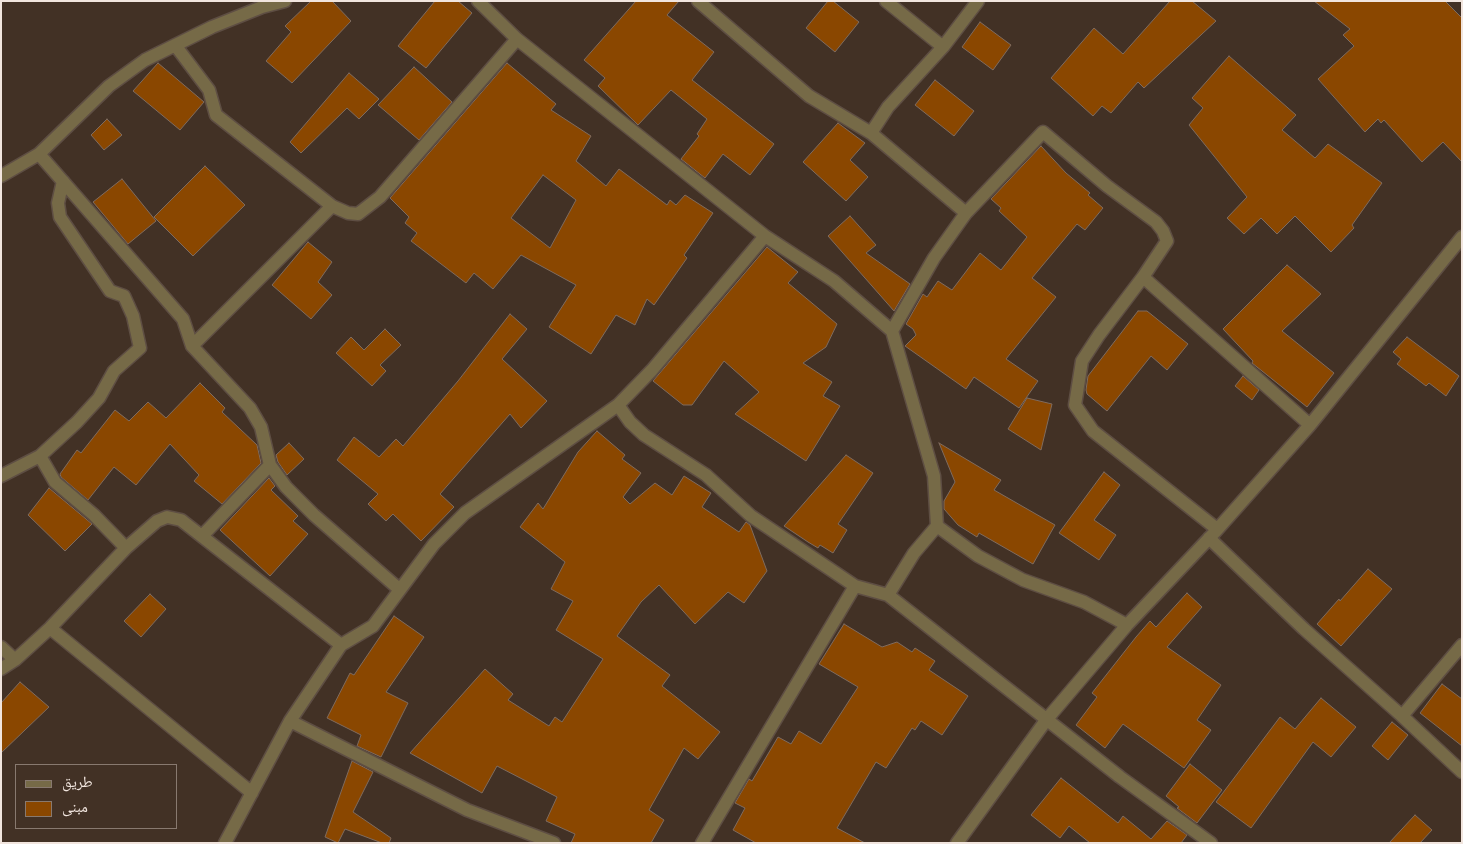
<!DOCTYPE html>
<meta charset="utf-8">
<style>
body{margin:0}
#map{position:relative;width:1463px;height:844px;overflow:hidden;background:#423125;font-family:"Times New Roman","Noto Naskh Arabic",serif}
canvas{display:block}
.frame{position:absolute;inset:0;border:2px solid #f1e5de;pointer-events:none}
.legend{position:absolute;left:15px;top:764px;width:162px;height:65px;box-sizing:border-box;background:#423125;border:1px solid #88796f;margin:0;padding:6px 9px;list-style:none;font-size:15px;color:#f1e5de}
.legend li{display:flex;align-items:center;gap:10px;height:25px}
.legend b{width:25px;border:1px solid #88796f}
</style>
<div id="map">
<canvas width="1463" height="844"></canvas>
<div class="frame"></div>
<ul class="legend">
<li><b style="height:6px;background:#766a47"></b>طريق</li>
<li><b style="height:14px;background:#8a4700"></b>مبنى</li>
</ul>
</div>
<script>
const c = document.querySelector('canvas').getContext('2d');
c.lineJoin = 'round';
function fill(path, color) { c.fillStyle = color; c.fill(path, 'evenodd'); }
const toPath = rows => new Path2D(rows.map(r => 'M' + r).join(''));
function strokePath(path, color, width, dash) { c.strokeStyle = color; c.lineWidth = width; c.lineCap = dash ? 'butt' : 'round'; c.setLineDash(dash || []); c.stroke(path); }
const building = toPath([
 [311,1,332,1,351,21,292,83,266,61,291,32,285,26,311,1],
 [435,1,458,1,472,13,426,68,398,46,435,1],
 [636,1,679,1,667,15,714,52,692,80,774,144,750,175,723,154,705,178,681,159,699,136,697,134,707,119,671,90,638,125,598,86,605,78,584,60,636,1],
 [828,1,833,1,859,22,835,52,806,28,828,1],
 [1170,1,1192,1,1216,21,1144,88,1138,82,1111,113,1102,106,1093,116,1051,78,1094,28,1123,54,1170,1],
 [1314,1,1445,1,1462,18,1462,162,1443,142,1422,162,1384,120,1381,123,1378,119,1365,132,1318,79,1354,46,1343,35,1350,29,1314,1],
 [980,22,1011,45,993,70,962,47,980,22],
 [1229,56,1296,115,1282,130,1315,158,1328,144,1382,183,1352,225,1354,228,1331,252,1295,216,1277,234,1261,218,1244,234,1227,218,1247,197,1189,125,1203,108,1192,98,1229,56],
 [158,63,204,102,180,130,133,91,158,63],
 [507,63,556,104,551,110,591,136,576,161,606,186,619,169,667,205,670,200,676,205,685,195,713,213,684,255,687,258,654,305,647,299,635,325,616,315,591,354,549,327,576,285,521,255,493,289,474,273,466,283,411,241,417,233,405,223,409,217,390,198,507,63],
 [543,175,576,200,550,248,511,218,543,175],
 [414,67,452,102,419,140,378,105,414,67],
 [349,73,379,99,359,119,347,108,301,153,290,142,349,73],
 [935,80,974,111,954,136,915,105,935,80],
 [107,119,122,135,104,150,91,135,107,119],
 [838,123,865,143,850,160,868,177,846,201,803,162,838,123],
 [1041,146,1066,173,1090,193,1088,195,1103,208,1085,230,1077,224,1032,278,1056,297,1006,359,1038,381,1019,408,974,377,966,389,905,346,916,335,913,329,906,324,923,294,927,297,938,281,952,290,980,253,1001,270,1027,237,999,211,1001,208,991,199,1041,146],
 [205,166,245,205,193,256,154,217,205,166],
 [122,179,156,221,128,244,93,202,122,179],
 [850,216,876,245,866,253,910,284,894,311,828,236,850,216],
 [308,242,332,262,318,282,332,295,311,319,272,285,308,242],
 [767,247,798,272,788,283,837,324,826,347,803,363,832,382,823,396,840,406,806,461,735,414,759,392,724,361,692,405,683,405,653,381,767,247],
 [1287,265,1321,294,1282,331,1334,373,1307,407,1252,363,1253,361,1223,329,1287,265],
 [1138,311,1147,311,1188,344,1167,370,1151,356,1107,411,1087,394,1086,390,1088,376,1138,311],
 [510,314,527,329,502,359,547,401,521,428,510,414,440,494,454,507,421,541,393,514,386,521,368,504,378,494,337,460,354,437,379,457,396,439,403,446,458,381,510,314],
 [385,329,401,345,380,365,386,371,372,386,336,353,351,337,364,350,385,329],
 [1407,337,1459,376,1446,396,1429,383,1426,386,1397,364,1401,359,1393,352,1407,337],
 [1243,376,1259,390,1252,400,1235,386,1243,376],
 [200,383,225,408,222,412,257,445,261,463,222,504,194,481,199,475,170,444,136,485,114,467,88,500,61,477,60,474,77,450,81,453,115,410,129,421,148,402,166,418,200,383],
 [1027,398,1052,404,1041,450,1008,429,1027,398],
 [597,431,625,455,622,459,641,473,623,497,630,504,655,483,672,495,684,476,711,493,702,507,739,532,746,522,750,525,767,571,744,603,728,592,695,624,659,585,641,602,617,636,670,675,662,686,720,732,698,759,684,748,649,810,664,820,651,843,571,843,575,834,546,821,557,797,497,766,482,793,410,753,485,669,513,694,508,700,549,726,555,717,562,722,603,659,556,630,573,601,551,589,565,562,520,527,538,503,543,509,578,452,597,431],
 [289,443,304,459,287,475,278,462,276,455,289,443],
 [939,443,1001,480,994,490,1055,525,1033,564,979,533,977,537,958,525,944,509,944,501,955,482,939,443],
 [846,455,873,473,838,524,847,530,833,553,820,545,818,548,808,542,784,526,846,455],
 [1104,472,1120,485,1094,520,1116,535,1099,560,1059,533,1104,472],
 [269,478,275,486,271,490,298,516,293,521,308,534,270,576,220,530,269,478],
 [49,488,92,524,65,551,28,515,49,488],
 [1368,569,1392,589,1341,646,1317,624,1339,599,1340,601,1368,569],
 [1187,593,1202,607,1167,647,1221,685,1197,720,1211,730,1184,768,1123,724,1105,748,1076,725,1097,697,1092,693,1136,637,1150,621,1156,627,1187,593],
 [150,594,166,609,141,637,124,621,150,594],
 [394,616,424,637,386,692,408,703,381,757,357,746,361,735,327,718,350,673,354,675,394,616],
 [844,624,882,647,897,642,912,652,915,648,935,661,929,670,968,696,942,735,921,721,915,730,912,728,886,768,876,762,837,828,865,843,756,843,733,830,745,808,735,803,749,779,752,781,778,737,791,744,799,731,821,744,858,687,819,664,844,624],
 [20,682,49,707,1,753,1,703,20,682],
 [1442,684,1462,699,1462,746,1420,713,1442,684],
 [1321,698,1356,727,1331,757,1313,742,1251,828,1216,802,1280,717,1295,729,1321,698],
 [1392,722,1408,735,1388,760,1372,746,1392,722],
 [352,761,373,772,353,812,391,838,389,843,382,843,345,829,338,843,325,837,352,761],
 [1190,764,1222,790,1197,823,1177,808,1179,807,1166,796,1190,764],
 [1061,778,1118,823,1123,816,1151,839,1167,821,1187,835,1181,843,1090,843,1069,826,1060,838,1031,815,1061,778],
 [1415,815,1432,830,1420,843,1389,843,1415,815]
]);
fill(building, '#8a4700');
strokePath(building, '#7f6b5e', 1);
const minor = toPath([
 [478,1,517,39,765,236],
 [698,1,809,96,871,133,888,107,943,47,978,1],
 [886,1,943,47],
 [175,45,209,90,216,115,332,206],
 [871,133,966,213,934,258,892,331,934,476,937,526,978,556,1023,580,1084,602,1127,625],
 [39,154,183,319,192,346,250,408,261,427,270,465,286,487,314,515,399,589],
 [1,176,39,154,109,86,145,60,212,27,262,7,285,1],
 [966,213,1043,132,1107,186,1156,222,1163,231,1167,241,1143,277],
 [192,346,332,206,348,213,358,214,380,197,517,39],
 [618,405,630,422,644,435,706,475,751,516,855,586,888,595,1120,777,1211,843],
 [40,456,55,482,94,515,126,548],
 [1,476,40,456,77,422,99,398,114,371,140,348,133,316,124,296,110,291,60,217,58,203,63,181],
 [1217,529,1093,431,1075,405,1082,361,1099,335,1143,277,1310,425],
 [202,536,270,465],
 [1209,538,1304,629,1402,716],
 [888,595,914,553,937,526],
 [50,628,252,793],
 [1462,645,1402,716,1462,772],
 [1,647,15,660],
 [1,669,15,660,50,628,126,548,157,521,167,517,181,520,341,645],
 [290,721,467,810,554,843],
 [225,843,290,721,341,645,373,626,434,544,465,513,618,405,652,370,765,236,834,281,892,331],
 [702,843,855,586],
 [957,843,1047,719,1127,625,1215,532,1310,425,1462,237]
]);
strokePath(minor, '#5e4e43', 15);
strokePath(minor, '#766a47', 12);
</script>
